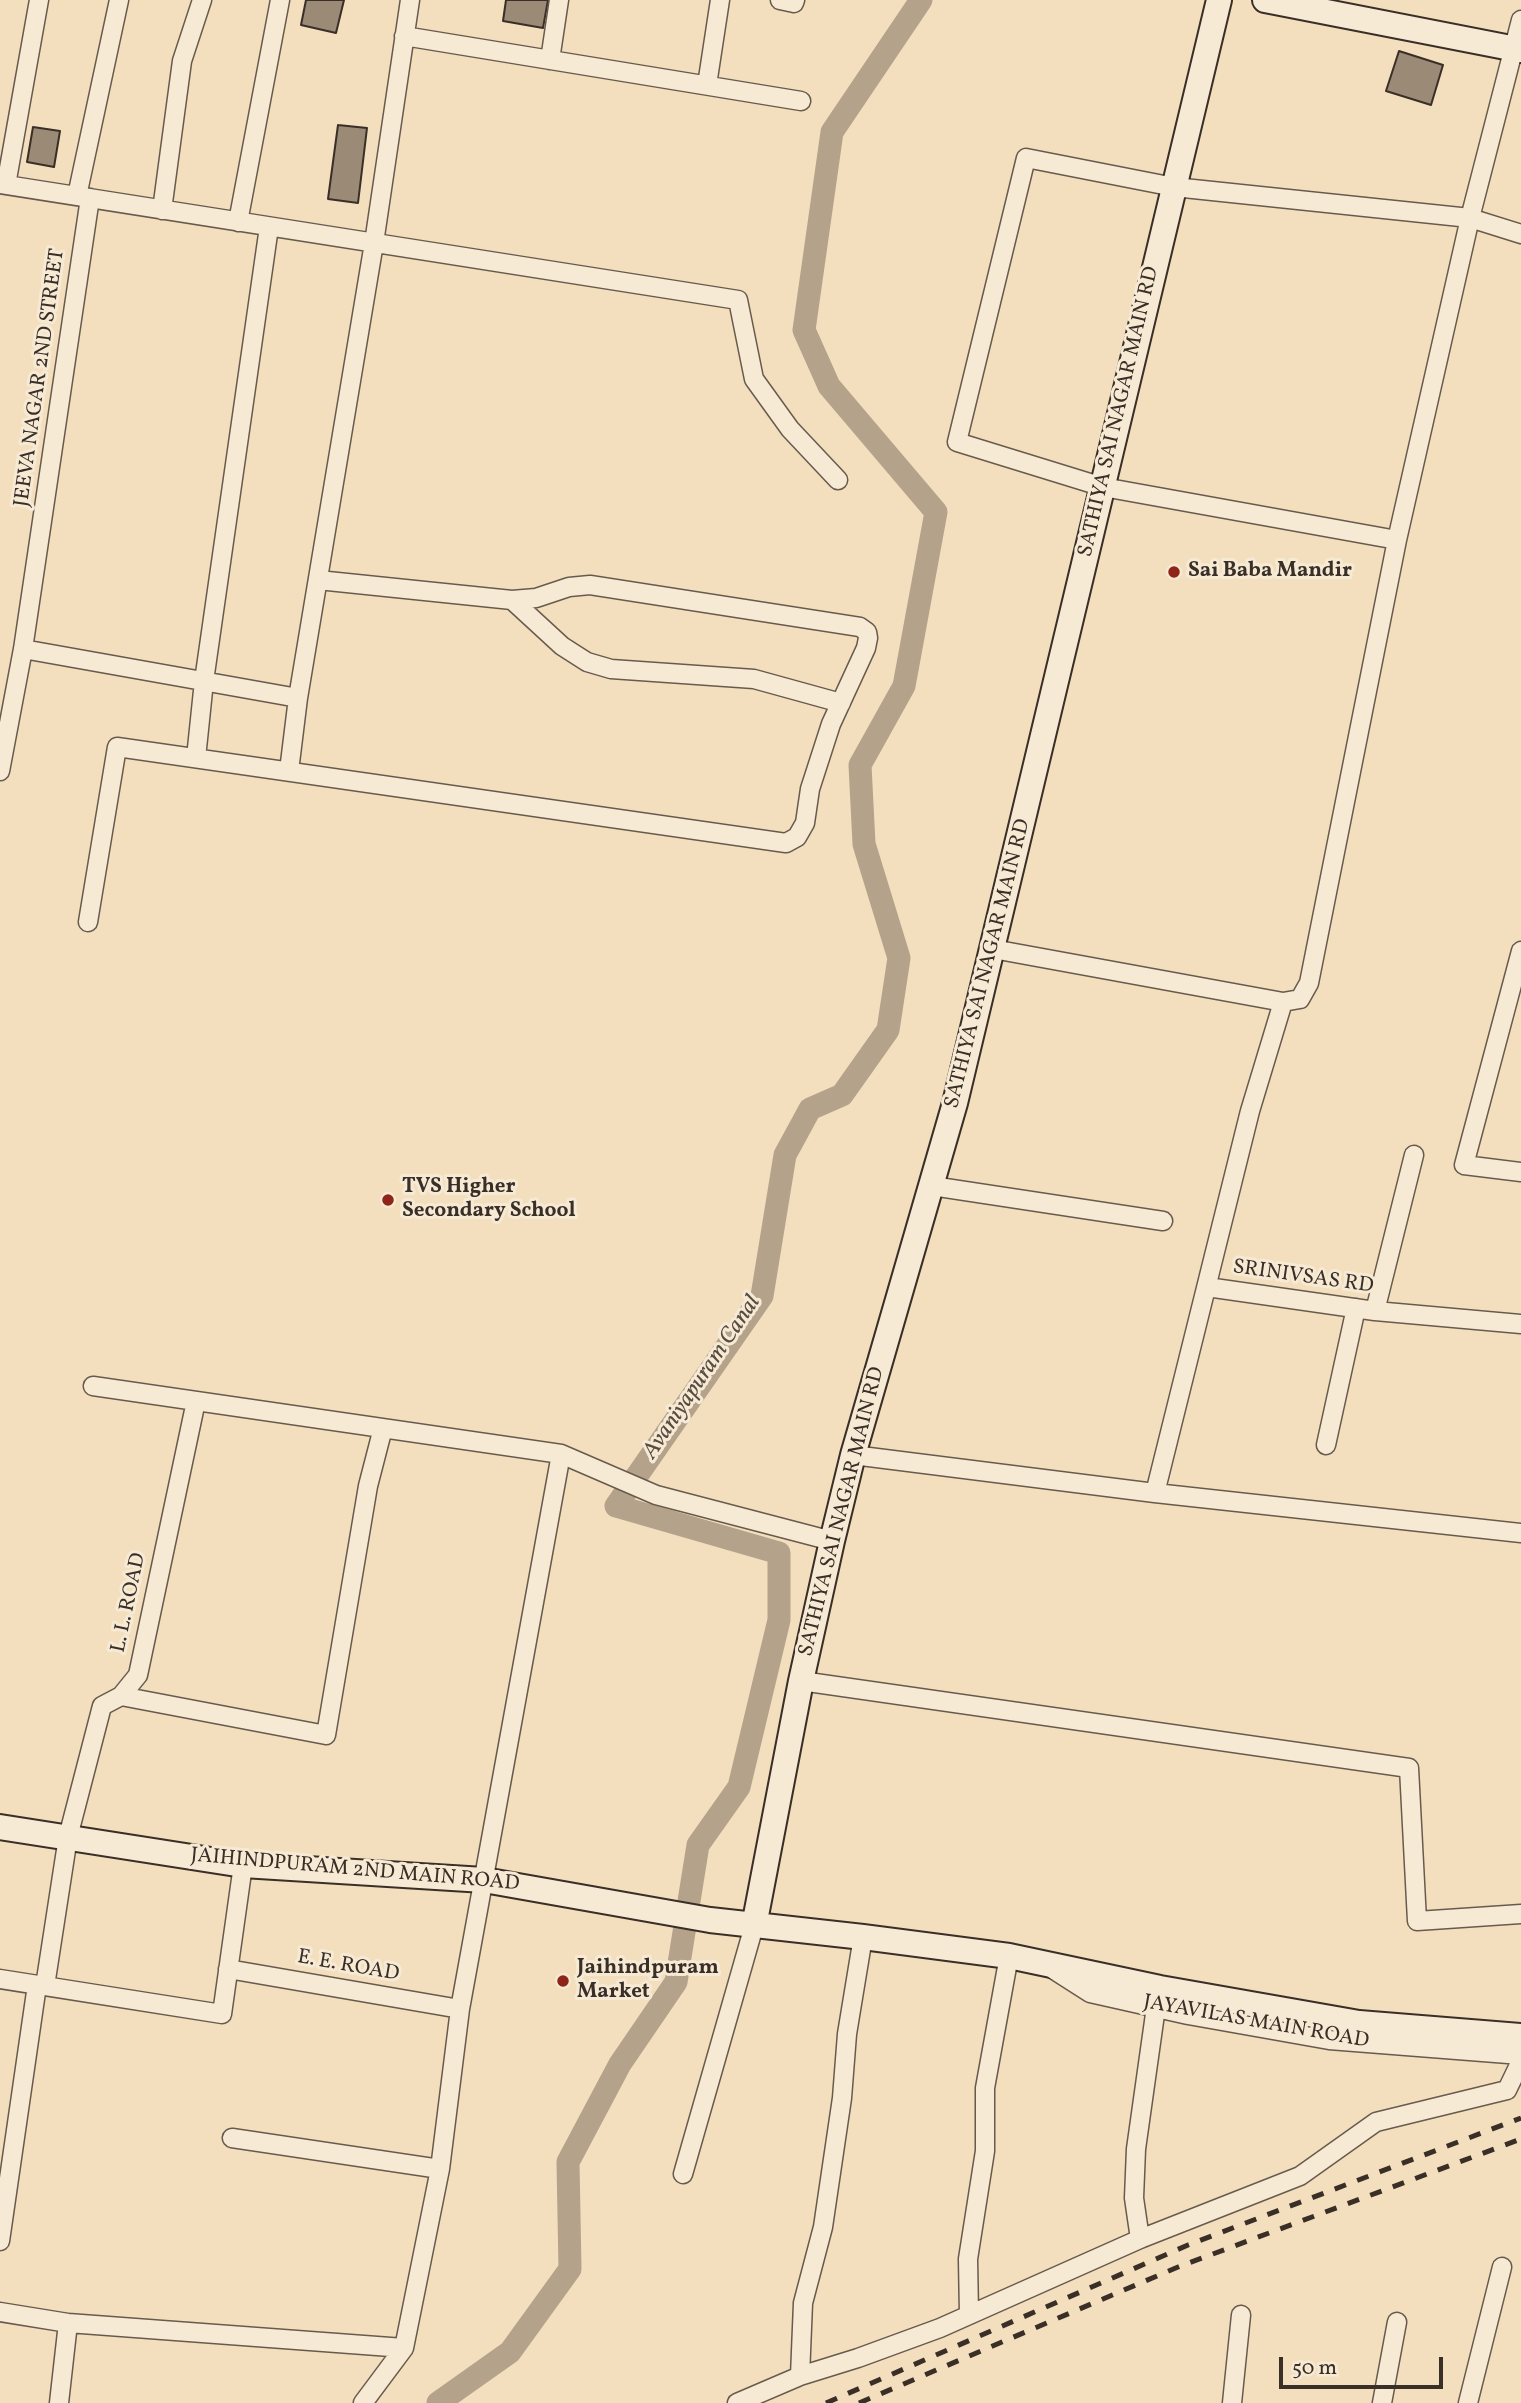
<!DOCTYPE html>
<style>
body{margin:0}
#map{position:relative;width:1521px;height:2403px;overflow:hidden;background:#f3debe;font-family:Vollkorn,serif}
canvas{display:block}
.scale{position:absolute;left:1279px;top:2357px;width:164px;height:32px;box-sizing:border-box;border:4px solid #392f27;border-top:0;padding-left:9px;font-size:21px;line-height:24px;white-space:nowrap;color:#392f27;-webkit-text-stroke:5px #f7ead5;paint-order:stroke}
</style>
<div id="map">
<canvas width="1521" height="2403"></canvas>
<div class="scale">50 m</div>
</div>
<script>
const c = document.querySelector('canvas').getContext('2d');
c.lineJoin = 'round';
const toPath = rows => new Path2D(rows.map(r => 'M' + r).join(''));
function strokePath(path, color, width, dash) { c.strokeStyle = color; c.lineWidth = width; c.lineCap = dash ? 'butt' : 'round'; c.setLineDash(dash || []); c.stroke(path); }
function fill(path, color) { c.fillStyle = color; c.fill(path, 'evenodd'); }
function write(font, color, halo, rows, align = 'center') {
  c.font = font + ' Vollkorn,serif'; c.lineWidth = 6; c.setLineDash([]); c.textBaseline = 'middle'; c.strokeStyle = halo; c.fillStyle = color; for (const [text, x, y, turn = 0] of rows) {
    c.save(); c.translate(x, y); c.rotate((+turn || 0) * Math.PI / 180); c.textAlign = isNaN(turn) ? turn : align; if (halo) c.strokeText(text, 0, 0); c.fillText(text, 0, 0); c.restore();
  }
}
strokePath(toPath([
 [438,2403,510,2352,570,2269,568,2162,620,2064,676,1982,698,1845,739,1787,779,1620,779,1553,616,1506,762,1296,785,1155,810,1109,842,1095,888,1030,899,958,864,844,860,765,904,686,936,512,829,386,804,330,832,132,921,0]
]), '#b4a28b', 23);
const building = toPath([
 [306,0,344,0,336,33,301,25,306,0],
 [506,0,548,0,543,28,503,21,506,0],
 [1399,51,1443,65,1431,105,1386,91,1399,51],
 [338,125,367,128,358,203,328,199,338,125],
 [33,127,60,131,54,167,27,162,33,127]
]);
fill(building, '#9a8a76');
strokePath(building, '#392f27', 2);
const street = toPath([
 [780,0,794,3,795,0],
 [404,36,801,101],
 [550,60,559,0],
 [707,85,720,0],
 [0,184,738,300,754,379,790,429,838,480],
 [6,185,39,0],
 [77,196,119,0],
 [162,210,182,61,202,0],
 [238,222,280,0],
 [1397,540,1103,487,957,442,1026,158,1174,187,1470,218,1521,234],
 [512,600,562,646,587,662,611,669,754,679,841,703],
 [23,649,298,698],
 [196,758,204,681,269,227],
 [0,771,23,649,90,198],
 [289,771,298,698,374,243,410,0],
 [88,922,117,747,786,843,797,837,805,823,810,789,831,724,866,648,868,638,867,632,860,627,590,585,569,587,536,598,512,600,318,580],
 [993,949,1283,1002,1300,999,1309,983,1397,540,1470,218,1521,20],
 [1521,951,1464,1165,1521,1172],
 [932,1186,1163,1221],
 [1207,1287,1375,1311,1521,1324],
 [1375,1311,1414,1155],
 [93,1386,561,1454,656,1495,832,1541],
 [1326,1445,1356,1308],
 [853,1455,1155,1493,1521,1533],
 [1155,1493,1250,1111,1283,1002],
 [801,1681,1409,1768,1417,1921,1521,1914],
 [121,1696,326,1735,368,1486,383,1428],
 [228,1969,460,2009],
 [1054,1970,1090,1993,1188,2015,1329,2040,1521,2055],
 [0,1979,222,2014,243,1865],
 [45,1986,68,1837,102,1706,121,1696,138,1675,196,1401],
 [232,2138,440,2169],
 [683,2174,754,1926],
 [1140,2239,1134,2198,1136,2149,1156,2007],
 [0,2241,37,1985],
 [0,2312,68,2323,404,2348,440,2169,460,2009,561,1454],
 [969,2315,968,2259,985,2151,985,2088,1009,1956],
 [800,2376,803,2303,823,2227,842,2098,847,2034,863,1937],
 [59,2403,68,2323],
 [363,2403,404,2348],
 [737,2403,800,2376,858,2358,940,2328,1140,2239,1300,2176,1376,2122,1507,2090,1521,2061],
 [1232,2403,1241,2315],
 [1382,2403,1397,2322],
 [1468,2403,1502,2267]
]);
const secondary = toPath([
 [1265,0,1521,50],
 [0,1827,243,1865,484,1880,710,1920,863,1937,1009,1956,1160,1988,1359,2023,1521,2036],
 [754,1926,801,1681,832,1541,853,1455,955,1103,1219,0]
]);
strokePath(street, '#685b4d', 21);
strokePath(secondary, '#392f27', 28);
strokePath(street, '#f7ead5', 18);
strokePath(secondary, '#f7ead5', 24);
strokePath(toPath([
 [826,2403,1188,2245,1521,2118],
 [859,2403,1178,2267,1521,2139]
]), '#392f27', 5, [12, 12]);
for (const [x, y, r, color] of [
 [1174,572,7,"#8f2418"],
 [388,1200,7,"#8f2418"],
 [563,1981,7,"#8f2418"]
]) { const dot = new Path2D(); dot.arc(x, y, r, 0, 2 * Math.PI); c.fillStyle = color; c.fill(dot); strokePath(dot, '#f7ead5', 2.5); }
write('21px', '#392f27', '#f7ead5', [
 ["JEEVA NAGAR 2ND STREET",41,378,-82],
 ["SATHIYA SAI NAGAR MAIN RD",1120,412,-77],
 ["SATHIYA SAI NAGAR MAIN RD",989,964,-76],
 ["SRINIVSAS RD",1303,1278,8],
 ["SATHIYA SAI NAGAR MAIN RD",843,1512,-76],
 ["L. L. ROAD",130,1603,-78],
 ["JAIHINDPURAM 2ND MAIN ROAD",355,1871,5],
 ["E. E. ROAD",348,1967,10],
 ["JAYAVILAS MAIN ROAD",1256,2023,10]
]);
write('bold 21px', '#392f27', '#f7ead5', [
 ["Sai Baba Mandir",1188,572],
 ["TVS Higher",402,1188],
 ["Secondary School",402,1212],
 ["Jaihindpuram",577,1969],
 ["Market",577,1993]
], 'left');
write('italic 23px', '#584c40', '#f7ead5', [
 ["Avaniyapuram Canal",703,1378,-56]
]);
</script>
